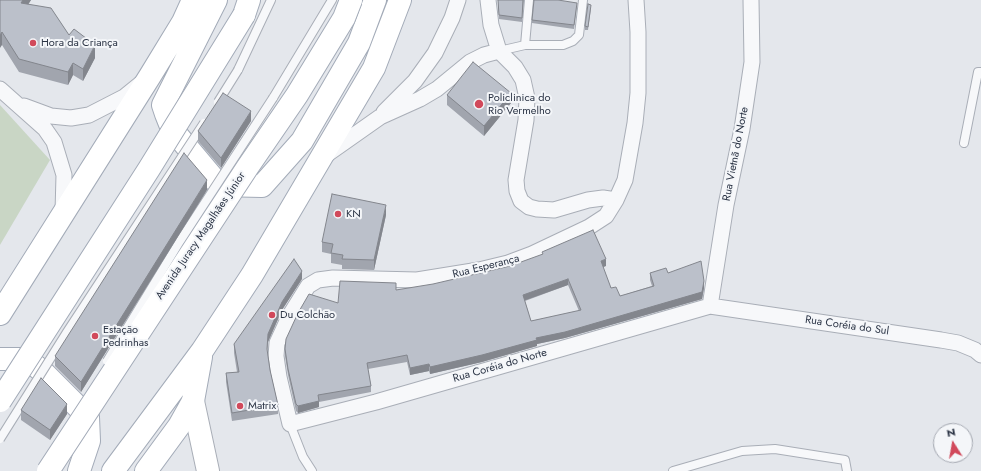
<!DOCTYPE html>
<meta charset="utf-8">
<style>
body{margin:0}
#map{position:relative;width:981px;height:471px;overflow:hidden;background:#e4e7ec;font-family:Jost,sans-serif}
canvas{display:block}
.north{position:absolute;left:933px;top:423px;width:40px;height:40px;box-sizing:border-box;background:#f4f6f9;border:1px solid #a4a8b1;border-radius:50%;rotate:349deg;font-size:11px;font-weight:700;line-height:16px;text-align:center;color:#2b3445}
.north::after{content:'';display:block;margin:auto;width:14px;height:18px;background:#d1495b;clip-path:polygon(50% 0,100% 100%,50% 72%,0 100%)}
</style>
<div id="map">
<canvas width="981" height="471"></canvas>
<div class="north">N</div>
</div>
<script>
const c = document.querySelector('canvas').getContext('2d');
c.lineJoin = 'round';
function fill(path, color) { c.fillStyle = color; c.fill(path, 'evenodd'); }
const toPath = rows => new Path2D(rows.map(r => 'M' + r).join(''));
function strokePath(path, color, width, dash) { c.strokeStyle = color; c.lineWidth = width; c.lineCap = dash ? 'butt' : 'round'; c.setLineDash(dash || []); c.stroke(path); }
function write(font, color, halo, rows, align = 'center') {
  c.font = font + ' Jost,sans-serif'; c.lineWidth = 4; c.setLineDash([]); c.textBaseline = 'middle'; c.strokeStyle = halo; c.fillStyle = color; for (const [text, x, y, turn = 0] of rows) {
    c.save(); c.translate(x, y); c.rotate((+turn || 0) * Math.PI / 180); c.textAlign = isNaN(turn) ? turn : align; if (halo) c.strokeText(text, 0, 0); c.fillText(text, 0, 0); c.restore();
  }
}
fill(toPath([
 [0,105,50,160,0,245]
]), '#c9d6c5');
const lane = toPath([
 [525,45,529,0],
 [499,51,525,45,563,45,573,41,579,35,583,0],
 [238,70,271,0],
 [273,98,332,0],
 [964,143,978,72,981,72],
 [290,424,303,457,312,471],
 [673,471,742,451,775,449,845,460,847,471]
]);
const street = toPath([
 [488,0,491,25,499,51,515,67,523,80,527,98,526,120,516,180,517,191,521,201,529,207,537,209,554,210,588,200,603,198,616,200],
 [636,0,638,32,638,93,635,123,625,180,616,200,606,216,589,227,532,254,508,263,479,270,417,280,333,278,318,280,308,286,290,315,277,343,276,356,279,377,290,424,376,402,710,306,941,340,958,343,975,350,981,355],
 [0,89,45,129,54,142,64,175,63,212],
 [24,106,51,116,71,118,89,115,124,97,140,84],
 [384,112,415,81,435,53,452,18,458,0],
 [326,155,380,117,420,99,437,89,470,62,484,55,499,51],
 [710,306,726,205,742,129,752,62,751,0]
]);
const secondary = toPath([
 [193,401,208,471]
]);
const primary = toPath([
 [216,0,163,105,166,114,172,129,219,185,262,186,302,141,359,43,375,0],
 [244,15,249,0],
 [0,314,150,76,183,22,193,0],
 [0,359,27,359,42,371,88,417,89,441,79,471],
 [113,471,202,351,252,275,374,68,400,0],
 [146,471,179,426,193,401,201,357]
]);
strokePath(lane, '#a9aeb7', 10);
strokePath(street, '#a9aeb7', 17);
strokePath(secondary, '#a9aeb7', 24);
strokePath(primary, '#a3abb8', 24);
strokePath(lane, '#f7f8fa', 8);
strokePath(street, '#f7f8fa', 15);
strokePath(secondary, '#fff', 22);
strokePath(primary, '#fff', 22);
const laneBridge = toPath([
 [218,102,238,70],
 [107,361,180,241,273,98],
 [0,439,67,332,204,123]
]);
const primaryBridge = toPath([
 [0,401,149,169,244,15],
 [48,471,247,168,297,95,344,18,351,0]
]);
strokePath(laneBridge, '#a9aeb7', 10, []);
strokePath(primaryBridge, '#a3abb8', 24, []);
strokePath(laneBridge, '#f7f8fa', 8);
strokePath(primaryBridge, '#fff', 22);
fill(toPath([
 [0,0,31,0,28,4,69,35,95,58,83,81,73,75,68,85,19,72,2,45],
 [498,0,524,0,522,22,499,19],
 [577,6,574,29,532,23,532,20],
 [591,8,588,30,585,30,585,26],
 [447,95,511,103,484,136,447,105],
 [251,121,221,168,198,141,198,131],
 [207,190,81,392,55,366,55,356],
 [386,215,374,270,342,269,342,265,331,263,331,254,322,252,322,242],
 [606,266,603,267,611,288,620,296,652,286,650,280,650,273,668,273,704,288,702,299,565,338,537,344,537,346,482,362,430,374,429,371,410,375,407,362,368,369,371,386,371,392,319,402,319,407,298,413,296,411,288,375,285,356,285,349,338,303],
 [568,285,579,311,531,321,525,301],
 [302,279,282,310,268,342,267,351,270,370,278,405,278,414,232,421,226,382,226,373,237,372,234,353,234,344],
 [21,410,67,414,50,440,21,420]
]), '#a1a5ae');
fill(toPath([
 [23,0,31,0,21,16,21,3],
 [2,32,2,45,0,48,0,35],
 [95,45,95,58,83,81,83,69],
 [73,63,73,75,68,85,68,72],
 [511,93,511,103,484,136,484,126],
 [251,111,251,121,221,168,221,158],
 [207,180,207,190,81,392,81,382],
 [386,205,386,215,374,270,374,260],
 [606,259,606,266,601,268,601,261],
 [302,271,302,279,282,310,268,342,267,357,268,334,282,302],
 [568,279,568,285,523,301,523,295],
 [704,281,704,288,702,299,565,338,537,344,537,346,482,362,430,374,430,367,536,338],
 [429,364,429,371,410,375,410,368],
 [319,401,319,407,298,413,298,406],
 [67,404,67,414,50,440,50,430]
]), '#83868d');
const building = toPath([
 [0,0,23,0,21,3,51,8,69,35,74,29,95,45,83,69,73,63,68,72,19,59,2,32,0,35,0,0],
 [498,0,523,0,522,18,499,15,498,0],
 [534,0,558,0,577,3,574,25,532,20,534,0],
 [588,4,591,5,588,27,585,26,588,4],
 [473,62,511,93,484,126,447,95,473,62],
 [223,93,251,111,221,158,198,131,223,93],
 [184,153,207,180,81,382,55,356,184,153],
 [332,194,386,205,374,260,342,259,343,255,331,253,333,244,322,242,332,194],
 [593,230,606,259,601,261,611,288,616,287,620,296,654,286,650,273,666,268,668,273,701,261,704,281,702,292,565,332,536,338,537,340,482,355,430,367,429,364,410,368,407,355,367,363,371,386,318,395,319,401,298,406,296,404,288,369,285,349,286,339,298,313,309,294,338,303,340,281,396,283,396,290,433,284,510,266,543,254,542,252,593,230],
 [568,279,581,310,531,321,523,295,568,279],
 [294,259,302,271,282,302,268,334,267,349,270,370,278,405,232,413,226,373,239,372,234,344,294,259],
 [41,378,67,404,50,430,21,410,41,378]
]);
fill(building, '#bbc0ca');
strokePath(building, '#83868d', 1);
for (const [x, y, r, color] of [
 [33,43,4,"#d1495b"],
 [479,104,5,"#d1495b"],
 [338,214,4,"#d1495b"],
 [272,315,4,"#d1495b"],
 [95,336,4,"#d1495b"],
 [240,406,4,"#d1495b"]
]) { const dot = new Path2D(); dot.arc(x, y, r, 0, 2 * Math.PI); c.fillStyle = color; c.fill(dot); strokePath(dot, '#f4f6f9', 1.5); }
write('11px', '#2b3445', '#f4f6f9', [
 ["Hora da Criança",41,43],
 ["Policlinica do",488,98],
 ["Rio Vermelho",488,111],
 ["KN",346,214],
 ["Du Colchão",280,315],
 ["Estação",103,330],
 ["Pedrinhas",103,343],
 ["Matrix",248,406]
], 'left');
write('11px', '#2b3445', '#f4f6f9', [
 ["Rua Vietnã do Norte",736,154,-79],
 ["Avenida Juracy Magalhães Júnior",201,236,-56],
 ["Rua Esperança",486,267,-14],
 ["Rua Coréia do Sul",847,326,8],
 ["Rua Coréia do Norte",500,366,-16]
]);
</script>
